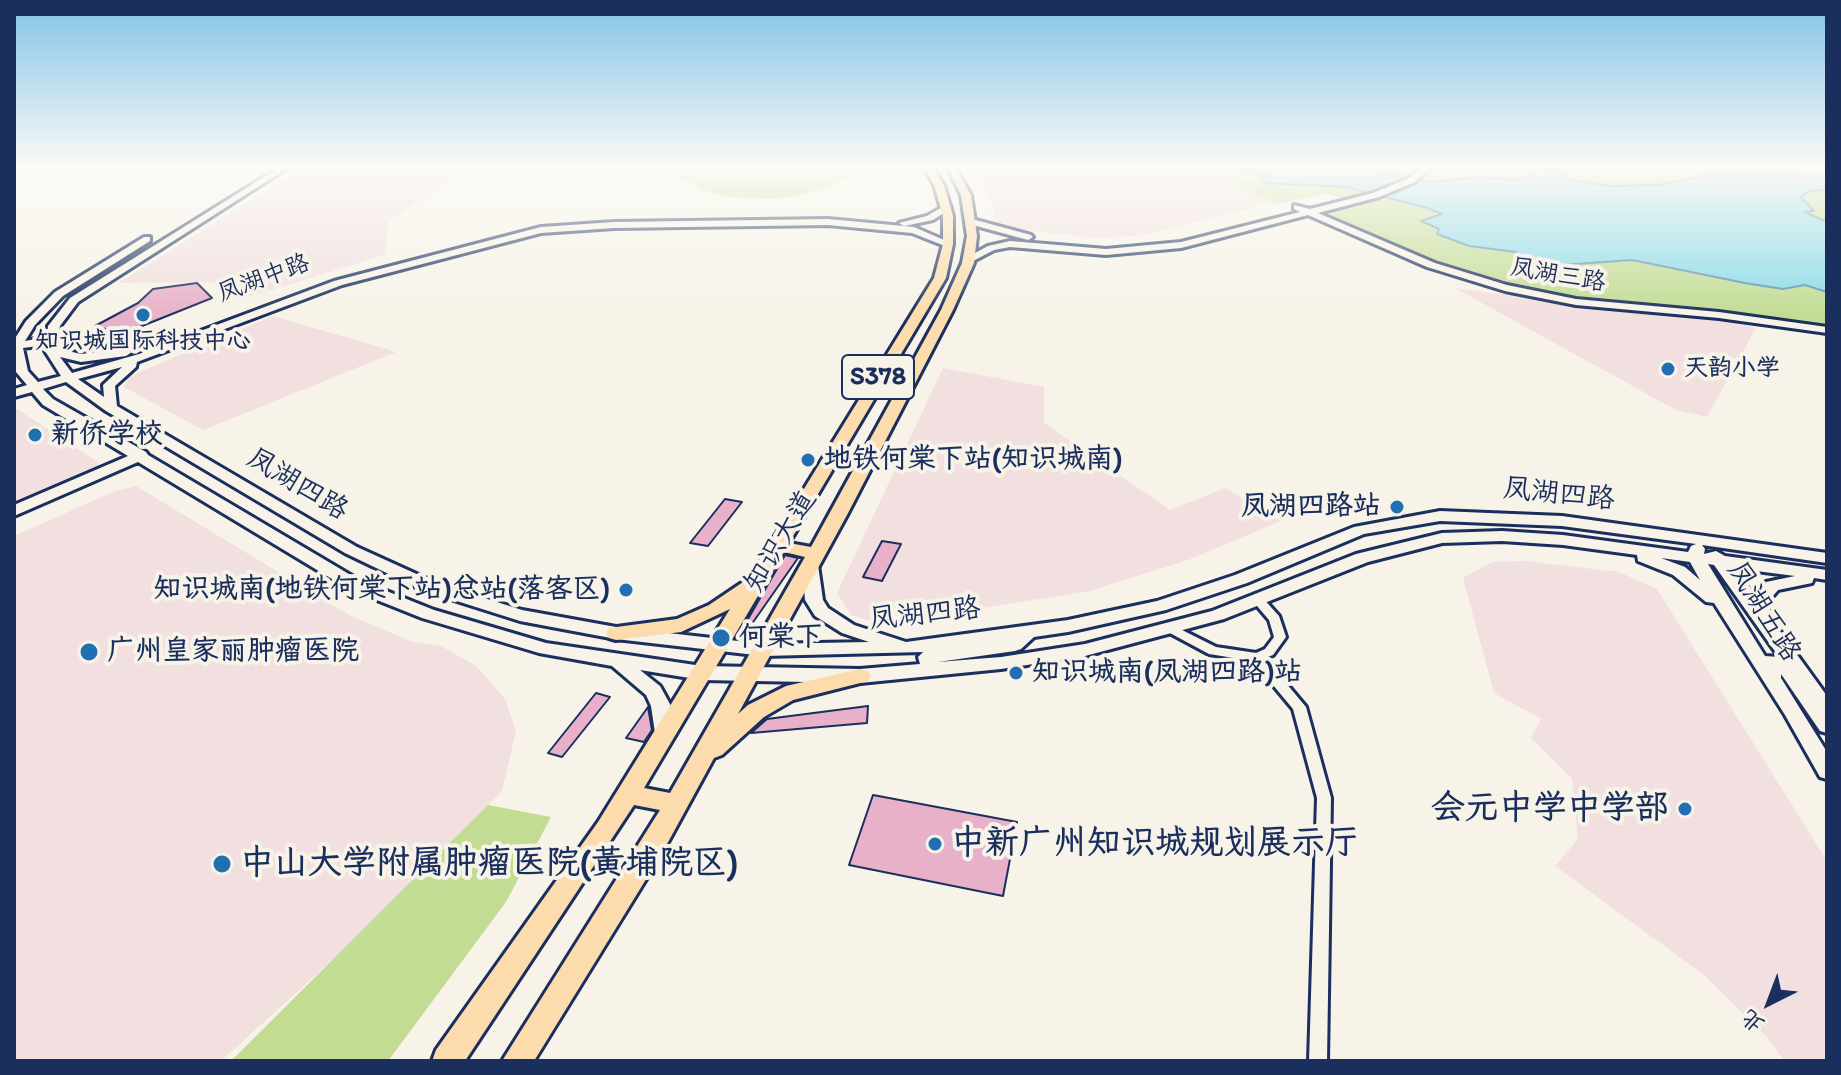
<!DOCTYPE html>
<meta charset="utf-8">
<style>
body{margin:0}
#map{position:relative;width:1841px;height:1075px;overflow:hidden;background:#f7f3e8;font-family:Itim,"LXGW WenKai TC",sans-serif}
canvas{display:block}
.frame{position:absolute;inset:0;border:16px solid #1b2f5e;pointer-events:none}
.north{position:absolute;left:1729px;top:963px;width:80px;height:80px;-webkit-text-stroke:6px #f7f3e8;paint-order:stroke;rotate:222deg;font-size:22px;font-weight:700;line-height:32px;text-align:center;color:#1b2f5e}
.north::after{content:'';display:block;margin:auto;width:28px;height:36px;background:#1b2f5e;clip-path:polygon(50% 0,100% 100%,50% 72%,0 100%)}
</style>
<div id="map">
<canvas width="1841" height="1075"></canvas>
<div class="frame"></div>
<div class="north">北</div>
</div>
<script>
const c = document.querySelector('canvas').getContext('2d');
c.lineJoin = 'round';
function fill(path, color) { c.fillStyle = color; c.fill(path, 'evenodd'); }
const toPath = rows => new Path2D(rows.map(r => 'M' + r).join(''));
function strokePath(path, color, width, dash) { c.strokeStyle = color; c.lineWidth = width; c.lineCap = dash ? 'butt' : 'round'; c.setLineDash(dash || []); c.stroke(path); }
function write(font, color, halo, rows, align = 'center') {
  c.font = font + ' Itim,"LXGW WenKai TC",sans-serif'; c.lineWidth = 8; c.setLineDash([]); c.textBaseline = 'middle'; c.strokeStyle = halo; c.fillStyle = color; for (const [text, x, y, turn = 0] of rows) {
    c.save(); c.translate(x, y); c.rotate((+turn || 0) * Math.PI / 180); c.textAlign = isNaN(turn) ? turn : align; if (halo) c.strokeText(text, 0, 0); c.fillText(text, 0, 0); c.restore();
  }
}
fill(toPath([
 [343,167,463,167,458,174,388,222,385,255,248,297,212,282,118,283,287,178],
 [970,167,1201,167,1273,202,1147,235,1095,238,1007,228,996,223,990,197],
 [1455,288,1599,308,1709,317,1756,328,1707,417,1676,410],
 [273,316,396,352,203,430,124,387,130,376],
 [943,368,1044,387,1044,423,1170,510,1225,488,1281,521,1188,560,1089,591,882,624,851,615,837,593],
 [14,407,98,462,98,466,84,476,14,506],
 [136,486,351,616,410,641,441,646,476,666,505,699,516,731,502,791,373,923,221,1061,14,1061,14,536,113,492],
 [1525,561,1619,572,1657,589,1827,861,1827,1061,1784,1061,1768,1038,1704,975,1555,866,1578,839,1572,779,1531,738,1541,719,1494,693,1463,578,1492,562]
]), '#f2dfdf');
fill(toPath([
 [674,167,903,167,857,171,855,176,808,194,775,199,728,197,701,190,672,174],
 [1201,167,1827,167,1827,327,1722,312,1562,297,1512,288,1442,266,1330,217,1328,214,1353,202,1326,194,1275,204],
 [488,805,551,817,506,902,388,1061,231,1061]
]), '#c2dc93');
const water = toPath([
 [1233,167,1373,167,1378,172,1435,182,1480,177,1514,180,1532,176,1530,169,1563,173,1565,179,1609,186,1659,185,1720,173,1827,177,1827,190,1810,191,1801,197,1814,211,1805,212,1827,222,1827,292,1805,285,1783,289,1745,283,1632,260,1562,265,1520,256,1516,252,1469,246,1437,234,1439,229,1421,221,1442,214,1427,208,1346,187,1265,183,1260,179,1269,176,1250,170,1238,171,1233,167]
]);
fill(water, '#8bdae9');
strokePath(water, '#5e96b1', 2);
const building = toPath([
 [197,283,212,298,122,334,95,326,138,303,153,289,197,283],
 [725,499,742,502,708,546,690,543,725,499],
 [882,541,901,544,882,581,863,577,882,541],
 [785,555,798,558,742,638,737,638,785,555],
 [596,693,610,697,562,757,548,753,596,693],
 [868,706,867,723,751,733,767,719,868,706],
 [648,707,652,730,644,742,626,738,648,707],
 [873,795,1017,822,1003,896,849,865,873,795]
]);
fill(building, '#e8b1c9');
strokePath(building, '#1b2f5e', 2);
const street = toPath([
 [1258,596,1262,597,1279,616,1286,637,1273,655,1265,658,1306,707,1331,798,1327,1061,1309,1061,1317,798,1293,709,1253,661,1209,654,1168,632,1166,629,1168,626,1172,625,1216,647,1256,653,1265,649,1274,637,1269,620,1252,600,1258,596]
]);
const secondary = toPath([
 [280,167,289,167,78,302,60,326,58,340,68,351,81,354,126,348,132,352,126,356,81,362,60,357,72,373,139,354,334,281,541,227,614,222,828,219,914,227,953,244,945,246,912,233,828,225,614,228,541,233,342,285,137,362,136,367,115,386,117,406,357,547,434,582,522,610,616,627,764,644,869,642,842,633,815,616,805,600,802,565,810,560,818,565,823,600,828,608,854,625,906,642,1068,620,1157,601,1235,575,1354,527,1440,511,1562,516,1827,553,1827,563,1702,545,1705,549,1704,554,1716,551,1725,556,1827,570,1827,580,1814,578,1812,583,1778,590,1772,597,1769,616,1827,696,1827,733,1820,731,1781,674,1781,678,1827,752,1827,779,1820,777,1785,715,1714,603,1706,602,1673,575,1638,561,1637,555,1563,545,1502,541,1442,543,1368,562,1224,619,1085,656,1001,669,860,683,702,680,640,670,660,686,671,706,675,733,672,738,665,740,658,738,655,733,651,706,646,695,612,666,539,653,422,618,347,588,138,462,14,516,14,505,128,456,43,405,32,392,14,397,14,389,27,385,16,372,14,362,14,340,26,321,55,292,144,237,150,237,150,241,63,296,35,325,25,341,47,337,48,326,70,298,280,167],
 [46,345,45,351,61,376,38,382,28,371,23,348,46,345],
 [122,367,103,385,104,397,78,379,122,367],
 [66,382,106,411,345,553,422,590,520,621,616,639,764,656,923,652,918,657,920,664,860,669,702,666,546,643,434,610,359,580,148,455,146,452,53,399,43,389,66,382],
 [1440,521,1562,526,1696,544,1691,546,1688,552,1563,535,1502,531,1442,533,1356,554,1212,611,1085,644,1001,657,938,662,1015,651,1021,649,1034,637,1068,632,1166,610,1247,583,1364,534,1440,521],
 [1661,558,1690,562,1700,580,1685,567,1661,558],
 [1708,564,1714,565,1779,657,1765,656,1708,564],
 [1733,568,1795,576,1766,582,1755,598,1733,568],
 [1423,167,1431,167,1415,182,1379,197,1318,213,1435,263,1507,285,1576,299,1719,312,1827,327,1827,333,1719,318,1576,305,1505,291,1427,267,1308,215,1181,248,1106,255,1010,247,994,250,973,261,964,259,988,246,1010,241,1106,249,1181,242,1300,212,1294,209,1294,205,1310,209,1373,193,1409,178,1423,167],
 [944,206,951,208,933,220,904,226,899,223,927,216,944,206],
 [972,219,1031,235,1033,237,1028,240,969,224,969,220,972,219]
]);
const primary = toPath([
 [924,167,932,167,944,185,953,216,953,244,946,278,789,543,811,547,941,310,962,263,967,236,961,195,947,167,955,167,971,195,977,236,974,263,953,310,847,515,738,714,748,705,786,686,860,669,868,671,871,676,868,681,793,700,764,717,722,755,714,758,661,855,534,1061,502,1061,660,810,634,805,465,1061,432,1061,436,1050,598,822,730,609,681,632,616,640,609,638,606,633,609,628,677,619,709,605,749,578,934,278,943,244,943,216,934,185,924,167],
 [784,552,805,557,670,793,644,788,784,552]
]);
strokePath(street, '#1b2f5e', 6);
strokePath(secondary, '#1b2f5e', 6);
strokePath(primary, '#1b2f5e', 6);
fill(street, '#f7f3e8');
fill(secondary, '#f7f3e8');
fill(primary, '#fcdcac');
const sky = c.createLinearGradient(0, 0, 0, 317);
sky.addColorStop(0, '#83c3e8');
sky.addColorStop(0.53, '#fbfaf5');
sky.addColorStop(1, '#fbfaf500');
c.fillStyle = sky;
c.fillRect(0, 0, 1841, 317);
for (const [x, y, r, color] of [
 [143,315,8,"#1f6fb2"],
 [1668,369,8,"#1f6fb2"],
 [35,435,8,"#1f6fb2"],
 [808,460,8,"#1f6fb2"],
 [1397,507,8,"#1f6fb2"],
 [626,590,8,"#1f6fb2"],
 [721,638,10,"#1f6fb2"],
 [89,652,10,"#1f6fb2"],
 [1016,673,8,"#1f6fb2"],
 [1685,809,8,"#1f6fb2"],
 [935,844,8,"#1f6fb2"],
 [222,864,10,"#1f6fb2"]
]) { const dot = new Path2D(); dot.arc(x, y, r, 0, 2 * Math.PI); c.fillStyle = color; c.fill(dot); strokePath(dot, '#f7f3e8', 3); }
write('24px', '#1b2f5e', '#f7f3e8', [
 ["凤湖三路",1558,276,10],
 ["凤湖中路",264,279,-20]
]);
write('bold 24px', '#1b2f5e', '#f7f3e8', [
 ["知识城国际科技中心",143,342],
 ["天韵小学",1684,369,"left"]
]);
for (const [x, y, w] of [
 [878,377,72]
]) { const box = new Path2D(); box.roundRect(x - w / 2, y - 22, w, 44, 6); c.fillStyle = '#f7f3e8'; c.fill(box); strokePath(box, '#1b2f5e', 2); }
write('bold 26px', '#1b2f5e', null, [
 ["S378",878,377]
]);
write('bold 28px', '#1b2f5e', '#f7f3e8', [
 ["新侨学校",51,435],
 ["地铁何棠下站(知识城南)",824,460],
 ["凤湖四路站",1381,507,"right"],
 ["知识城南(地铁何棠下站)总站(落客区)",610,590,"right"],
 ["何棠下",739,638],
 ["广州皇家丽肿瘤医院",107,652],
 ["知识城南(凤湖四路)站",1032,673]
], 'left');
write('28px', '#1b2f5e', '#f7f3e8', [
 ["凤湖四路",297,485,31],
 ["凤湖四路",1559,495,6],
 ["知识大道",781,542,-59],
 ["凤湖五路",1763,612,58],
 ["凤湖四路",925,615,-6]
]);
write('bold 34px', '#1b2f5e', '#f7f3e8', [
 ["会元中学中学部",1669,809,"right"],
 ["中新广州知识城规划展示厅",951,844],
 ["中山大学附属肿瘤医院(黄埔院区)",240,864]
], 'left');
</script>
